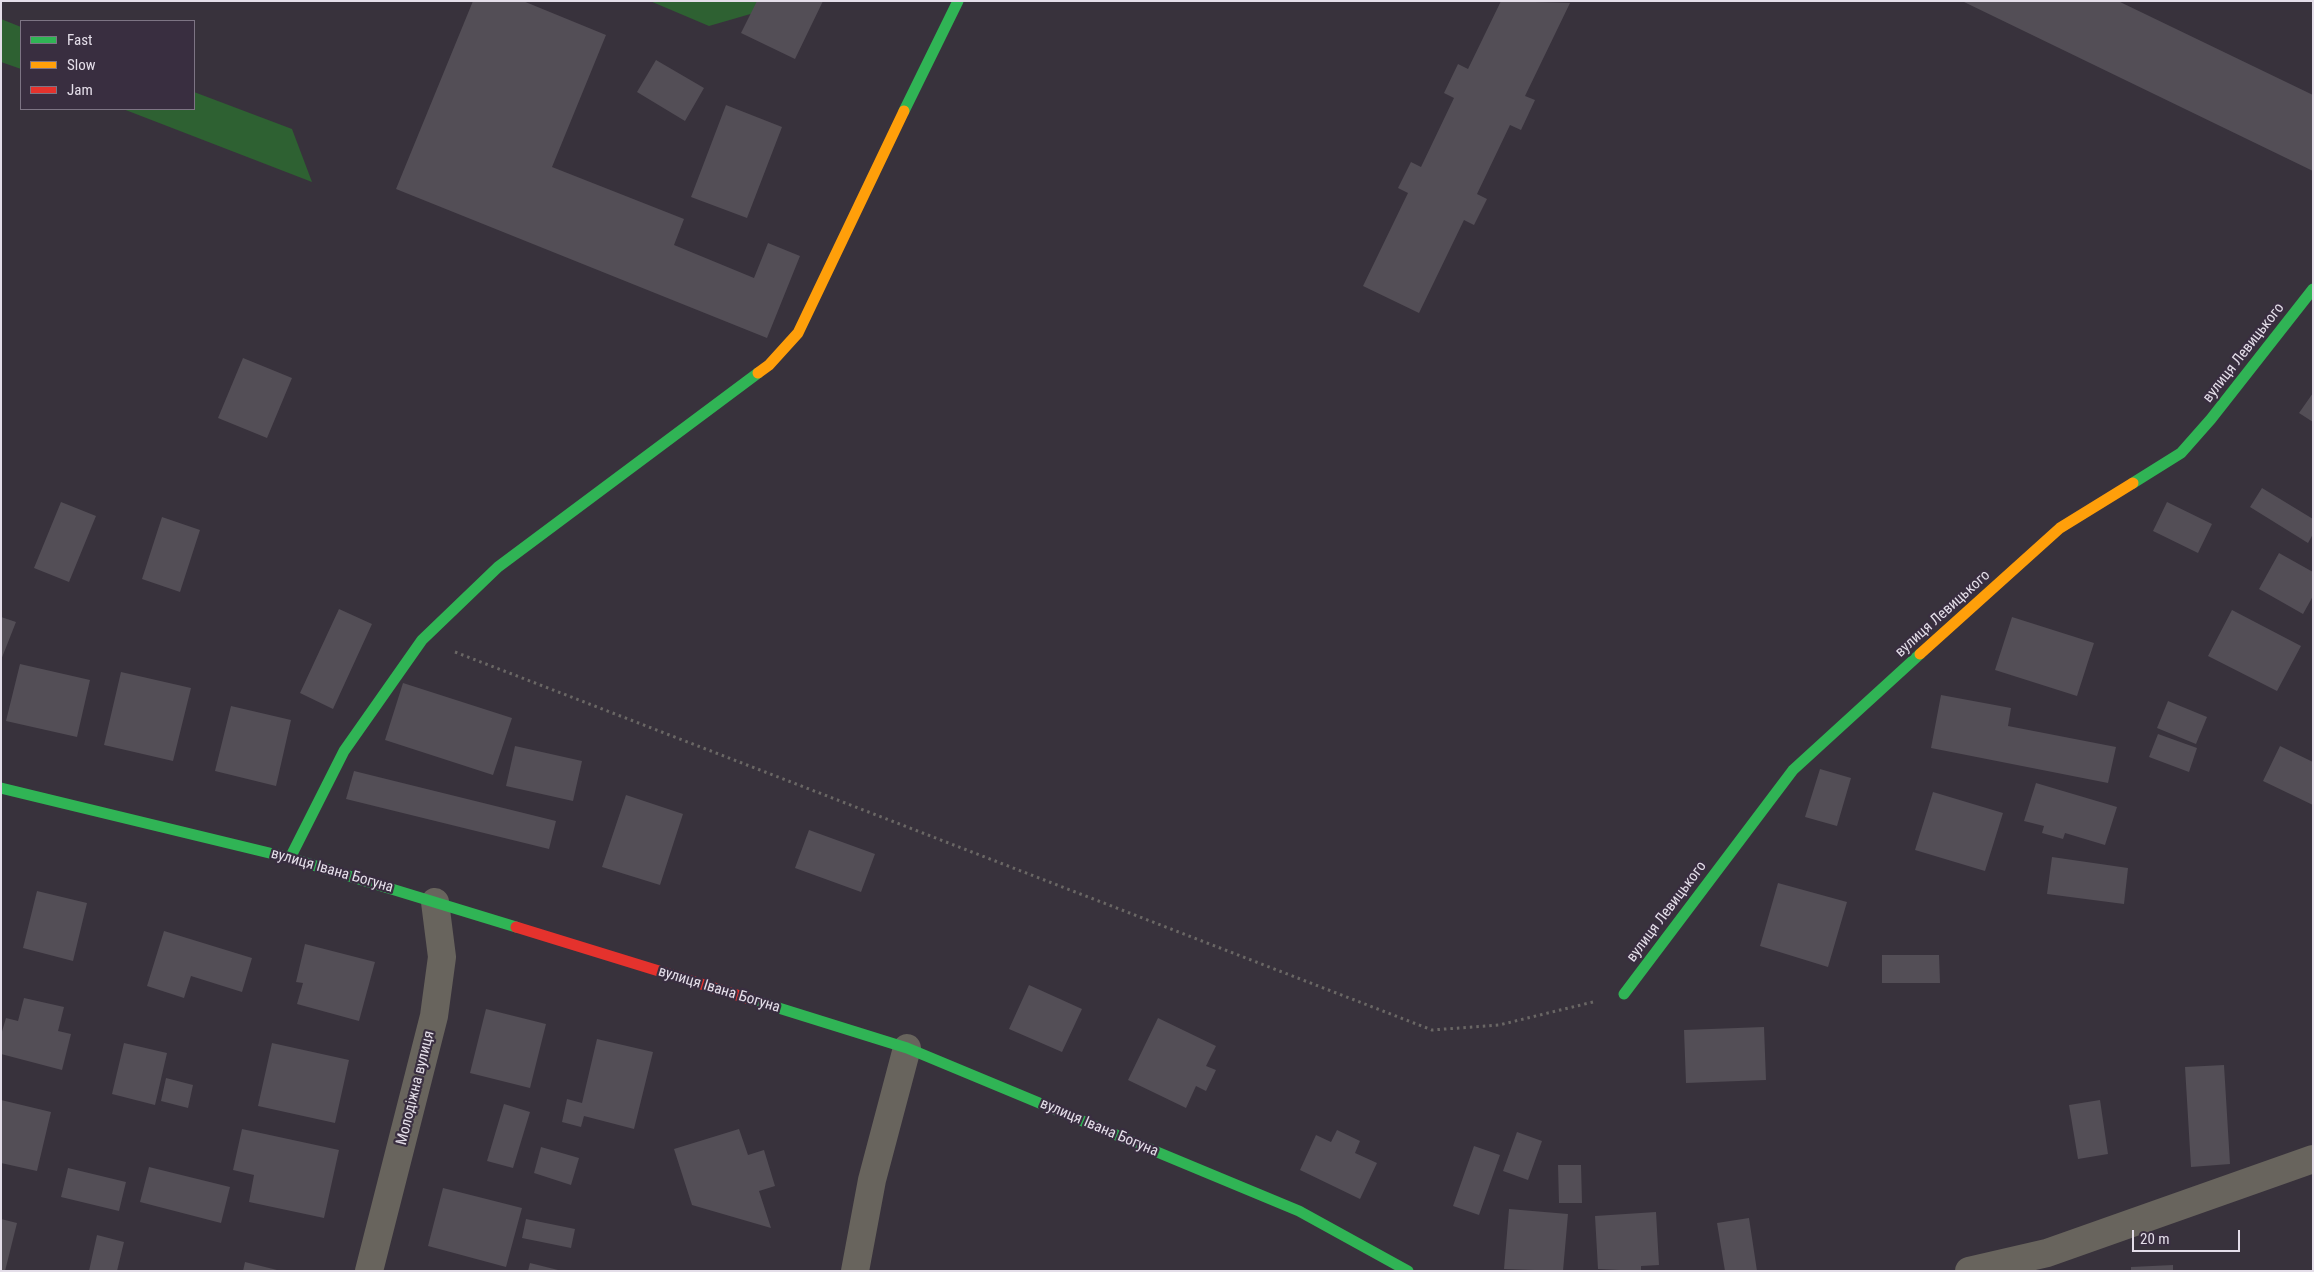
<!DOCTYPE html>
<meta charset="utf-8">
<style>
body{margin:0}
#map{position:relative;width:2314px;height:1272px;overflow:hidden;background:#38323c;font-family:"Roboto Condensed",sans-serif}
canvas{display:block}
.frame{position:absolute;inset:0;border:2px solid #e4dee9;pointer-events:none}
.legend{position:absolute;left:20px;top:20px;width:175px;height:90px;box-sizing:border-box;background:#392e40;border:1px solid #7d7484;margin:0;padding:6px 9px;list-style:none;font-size:15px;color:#e4dee9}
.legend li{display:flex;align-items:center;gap:10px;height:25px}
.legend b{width:25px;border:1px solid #7d7484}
.scale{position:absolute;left:2132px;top:1230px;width:108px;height:22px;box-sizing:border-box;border:2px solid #e4dee9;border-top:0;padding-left:6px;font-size:15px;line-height:18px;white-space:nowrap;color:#e4dee9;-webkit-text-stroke:4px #392e40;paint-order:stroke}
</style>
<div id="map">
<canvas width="2314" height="1272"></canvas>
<div class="frame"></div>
<ul class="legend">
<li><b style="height:6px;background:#30b455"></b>Fast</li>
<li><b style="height:6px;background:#ff9f0a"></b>Slow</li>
<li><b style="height:6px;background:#e5322d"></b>Jam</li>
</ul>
<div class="scale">20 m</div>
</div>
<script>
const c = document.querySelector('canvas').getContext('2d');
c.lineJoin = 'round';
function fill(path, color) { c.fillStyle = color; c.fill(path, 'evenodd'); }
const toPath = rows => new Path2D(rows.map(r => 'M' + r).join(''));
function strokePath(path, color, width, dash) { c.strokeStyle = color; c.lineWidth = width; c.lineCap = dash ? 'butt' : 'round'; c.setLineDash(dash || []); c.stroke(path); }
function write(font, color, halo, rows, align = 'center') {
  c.font = font + ' "Roboto Condensed",sans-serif'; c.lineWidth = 4.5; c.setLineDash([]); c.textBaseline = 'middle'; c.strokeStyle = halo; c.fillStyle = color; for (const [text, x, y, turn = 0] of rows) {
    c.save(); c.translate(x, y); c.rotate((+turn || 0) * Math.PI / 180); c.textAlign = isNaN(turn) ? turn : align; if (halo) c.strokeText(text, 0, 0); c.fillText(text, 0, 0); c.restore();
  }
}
fill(toPath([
 [650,1,775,1,778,6,709,26],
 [1,19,21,27,21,69,1,62],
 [194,92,292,129,312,182,123,109,194,109]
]), '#2e6132');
fill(toPath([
 [473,1,523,1,606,35,552,167,684,219,674,245,754,278,768,243,800,256,767,338,396,189],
 [757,1,823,1,795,59,741,33],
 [1501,1,1570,3,1525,96,1535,100,1521,130,1510,125,1477,194,1487,199,1474,225,1464,220,1419,313,1363,286,1408,193,1398,188,1411,162,1421,167,1454,98,1444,93,1458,64,1468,69],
 [1962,1,2118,1,2313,95,2313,171],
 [656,60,704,88,685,121,637,92],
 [726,105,782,127,747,218,691,197],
 [243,358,292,378,267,438,218,418],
 [2313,393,2313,422,2299,413],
 [2262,488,2313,519,2313,534,2308,543,2250,507],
 [61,502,96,516,69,582,34,568],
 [2167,502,2212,524,2198,553,2153,531],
 [162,517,200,530,180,592,142,579],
 [2279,553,2313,572,2313,596,2303,614,2259,589],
 [339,609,372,624,333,709,300,693],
 [2232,610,2301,646,2277,691,2208,656],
 [1,617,16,622,1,660],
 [2012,617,2094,643,2077,696,1995,670],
 [20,664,90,680,77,737,6,721],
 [121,672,191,688,173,761,104,745],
 [403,683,512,718,493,775,385,740],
 [1941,695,2011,708,2008,726,2116,747,2108,783,1931,748],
 [2168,701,2207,717,2196,744,2157,728],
 [231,706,291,720,276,786,215,771],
 [2158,734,2197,748,2189,772,2149,757],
 [515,746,582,761,573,801,506,786],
 [2280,746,2313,762,2313,805,2263,781],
 [1820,769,1851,778,1837,826,1805,817],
 [354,771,556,821,549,849,346,799],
 [2036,783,2117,807,2105,845,2065,833,2063,839,2042,833,2044,826,2024,821],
 [1933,792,2003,813,1985,871,1915,850],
 [626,795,683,814,660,885,602,867],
 [809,830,875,854,861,892,795,868],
 [2052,857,2128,868,2124,904,2047,894],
 [1778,883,1847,902,1828,967,1760,946],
 [37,891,87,903,73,961,23,948],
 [164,931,252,958,242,992,191,976,184,998,147,986],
 [305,944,375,962,359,1021,297,1004,303,983,296,982],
 [1882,955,1939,955,1940,983,1882,983],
 [1029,985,1082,1009,1062,1052,1009,1029],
 [24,998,64,1007,58,1031,71,1034,62,1070,1,1054,1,1035,6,1018,18,1021],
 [486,1009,546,1024,530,1088,470,1073],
 [1158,1018,1216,1046,1206,1066,1216,1070,1206,1091,1196,1086,1186,1108,1128,1080],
 [1764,1027,1766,1080,1686,1083,1684,1030],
 [597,1039,653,1052,634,1129,584,1116,581,1127,562,1122,567,1099,582,1103],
 [124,1043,167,1053,155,1105,112,1094],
 [272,1043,349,1060,335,1123,258,1106],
 [2224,1065,2230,1164,2191,1167,2185,1067],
 [166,1078,193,1085,188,1108,161,1101],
 [1,1100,51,1112,37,1171,1,1163],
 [2100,1100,2108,1154,2078,1159,2069,1105],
 [504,1104,530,1112,513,1168,487,1161],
 [242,1129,339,1150,324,1218,249,1202,254,1175,233,1170],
 [739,1129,748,1155,764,1150,775,1186,759,1191,771,1228,692,1205,674,1149],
 [1337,1130,1360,1141,1355,1153,1377,1163,1360,1199,1300,1170,1316,1135,1331,1142],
 [1517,1132,1542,1141,1528,1180,1503,1171],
 [1474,1146,1500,1155,1479,1215,1453,1206],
 [541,1147,579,1158,571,1185,534,1173],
 [1558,1165,1581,1165,1582,1203,1559,1203],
 [149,1167,230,1187,221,1223,140,1202],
 [68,1168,126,1182,119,1211,61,1197],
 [443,1188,522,1208,506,1267,428,1246],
 [1509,1209,1568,1214,1563,1271,1504,1269],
 [1656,1212,1659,1265,1641,1266,1641,1271,1598,1269,1595,1216],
 [1749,1218,1757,1271,1725,1271,1717,1223],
 [1,1219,17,1223,5,1271,1,1271],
 [526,1219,575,1229,571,1248,522,1238],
 [97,1235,124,1242,117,1271,89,1271],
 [245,1262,277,1270,277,1271,243,1271],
 [530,1263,558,1270,558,1271,528,1271],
 [2173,1265,2173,1271,2131,1271,2131,1267]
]), '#534e56');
strokePath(toPath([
 [455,652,1432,1030,1499,1025,1593,1002]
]), '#6a6765', 3, [2.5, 4]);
strokePath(toPath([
 [369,1271,434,1016,442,957,435,902],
 [855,1271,872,1180,907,1048],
 [1969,1271,2047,1253,2313,1159]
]), '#68645d', 28);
strokePath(toPath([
 [904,111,958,1],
 [2133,483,2181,453,2211,419,2313,289],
 [1,788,290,858,516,927],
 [290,858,344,751,422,640,498,567,758,373],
 [1624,994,1793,770,1920,654],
 [753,1000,907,1048,1299,1211,1408,1271]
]), '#30b455', 11);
strokePath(toPath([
 [758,373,769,365,798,333,904,111],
 [1920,654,2060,528,2133,483]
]), '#ff9f0a', 11);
strokePath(toPath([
 [516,927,753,1000]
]), '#e5322d', 11);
write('15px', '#e4dee9', '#392e40', [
 ["вулиця Левицького",2244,353,-52],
 ["вулиця Левицького",1943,614,-42],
 ["вулиця Івана Богуна",332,871,16],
 ["вулиця Левицького",1667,912,-53],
 ["вулиця Івана Богуна",719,990,17],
 ["Молодіжна вулиця",416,1088,-76],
 ["вулиця Івана Богуна",1099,1128,23]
]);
</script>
